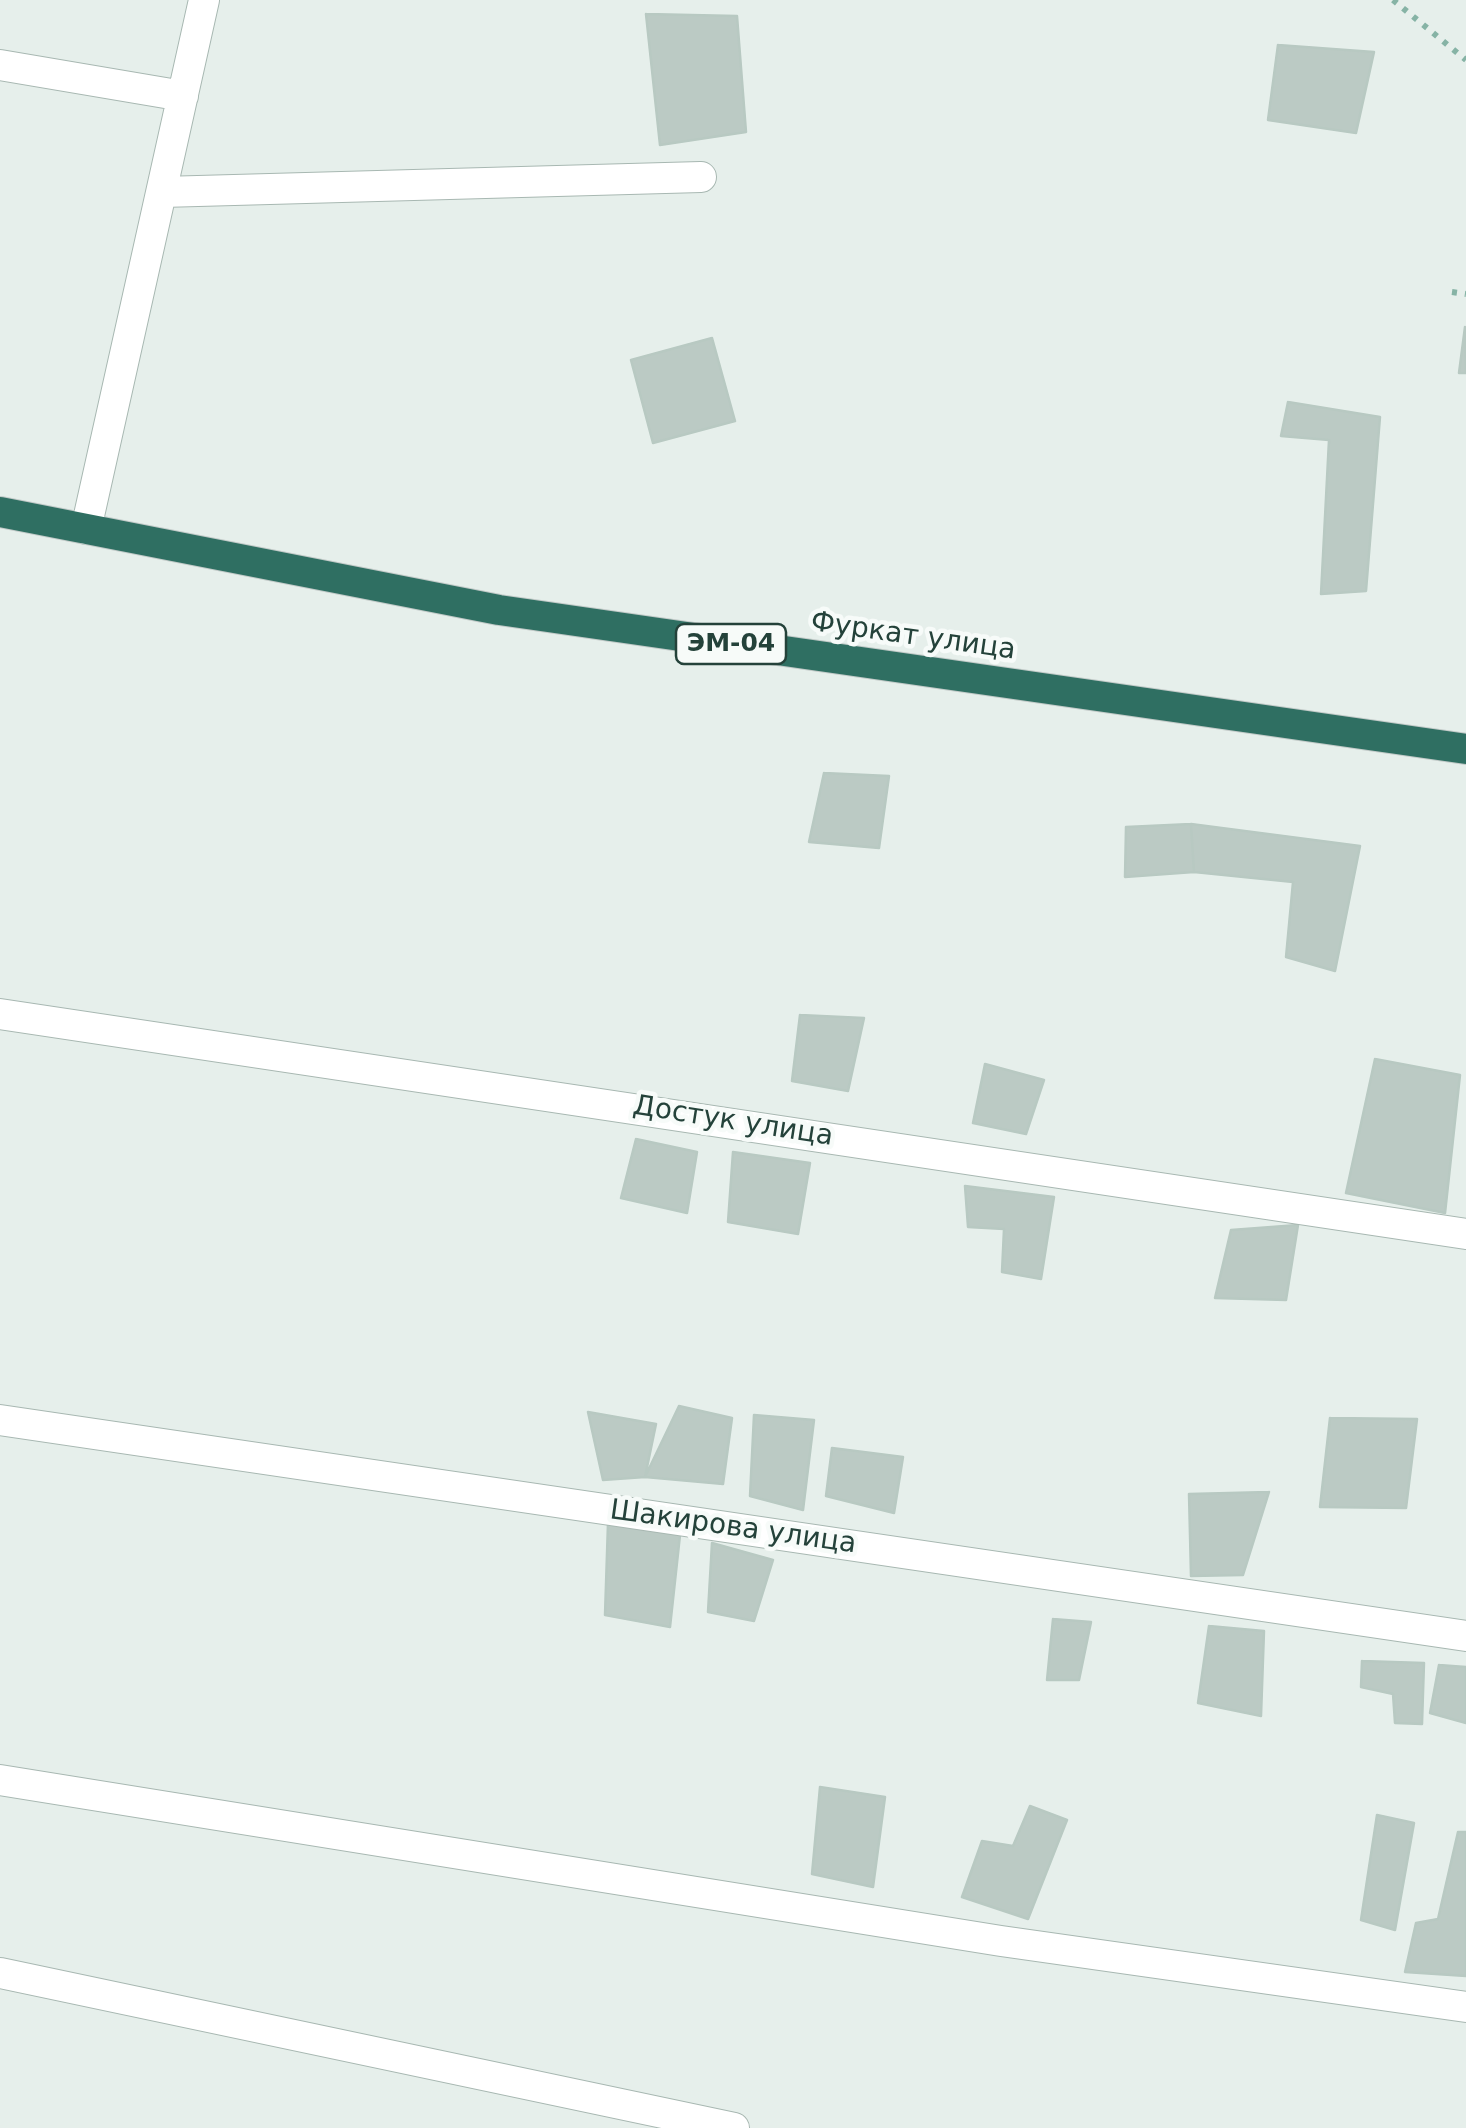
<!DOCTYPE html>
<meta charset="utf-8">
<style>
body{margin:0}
canvas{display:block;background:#e6efeb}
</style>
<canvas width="1466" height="2128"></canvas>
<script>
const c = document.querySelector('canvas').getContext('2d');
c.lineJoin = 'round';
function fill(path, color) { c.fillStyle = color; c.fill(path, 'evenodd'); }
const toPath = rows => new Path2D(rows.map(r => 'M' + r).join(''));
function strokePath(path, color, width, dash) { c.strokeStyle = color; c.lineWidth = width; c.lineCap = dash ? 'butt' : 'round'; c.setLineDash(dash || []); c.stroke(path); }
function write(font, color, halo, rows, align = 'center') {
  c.font = font + ' "DejaVu Sans",sans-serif'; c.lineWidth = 9; c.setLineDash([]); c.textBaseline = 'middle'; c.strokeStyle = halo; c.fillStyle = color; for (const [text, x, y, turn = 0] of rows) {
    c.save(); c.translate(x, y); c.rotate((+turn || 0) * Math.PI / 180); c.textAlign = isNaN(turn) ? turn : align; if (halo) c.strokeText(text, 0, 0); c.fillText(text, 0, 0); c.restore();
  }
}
const building = toPath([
 [646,14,737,16,746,132,660,145,646,14],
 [1278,45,1374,52,1356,133,1268,120,1278,45],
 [1465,327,1466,373,1459,373,1465,327],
 [712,338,735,421,653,443,631,360,712,338],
 [1288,402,1380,417,1366,591,1321,594,1329,440,1281,436,1288,402],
 [824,773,889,776,879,848,809,842,824,773],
 [1191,824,1194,872,1125,877,1126,827,1191,824],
 [1191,824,1360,846,1335,971,1286,957,1293,882,1194,872,1191,824],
 [800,1015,864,1018,848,1091,792,1081,800,1015],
 [1375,1059,1460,1075,1445,1213,1346,1193,1375,1059],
 [985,1064,1044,1080,1026,1134,973,1123,985,1064],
 [636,1139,697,1152,687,1213,621,1198,636,1139],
 [733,1152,810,1163,798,1234,728,1222,733,1152],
 [965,1186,1054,1197,1041,1279,1002,1272,1004,1229,968,1227,965,1186],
 [1298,1225,1286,1300,1215,1298,1231,1230,1298,1225],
 [679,1406,732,1418,723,1484,645,1477,679,1406],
 [588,1412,656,1424,645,1477,603,1480,588,1412],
 [754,1415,814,1420,803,1510,750,1496,754,1415],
 [1330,1418,1417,1419,1406,1508,1320,1507,1330,1418],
 [832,1448,903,1457,894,1513,826,1496,832,1448],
 [1269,1492,1243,1575,1191,1576,1189,1494,1269,1492],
 [608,1523,680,1535,670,1627,605,1615,608,1523],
 [712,1543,773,1560,754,1621,708,1612,712,1543],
 [1053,1619,1091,1622,1079,1680,1047,1680,1053,1619],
 [1209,1626,1264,1631,1261,1716,1198,1703,1209,1626],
 [1362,1661,1424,1663,1422,1724,1395,1723,1393,1694,1361,1687,1362,1661],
 [1439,1665,1466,1667,1466,1723,1430,1713,1439,1665],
 [820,1787,885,1797,873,1887,812,1874,820,1787],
 [1030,1806,1067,1820,1028,1919,962,1897,982,1841,1013,1846,1030,1806],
 [1377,1815,1414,1823,1395,1930,1361,1920,1377,1815],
 [1458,1832,1466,1832,1466,1976,1405,1972,1416,1923,1438,1919,1458,1832]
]);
fill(building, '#bbcac4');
strokePath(building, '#b8c9c2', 2.5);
const minor = toPath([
 [0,65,183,96],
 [162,192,701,177],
 [86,529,204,0],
 [0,1014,1466,1234],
 [0,1420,1466,1636],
 [0,1780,1001,1941,1466,2007],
 [0,1973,734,2128]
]);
const highway = toPath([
 [0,512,499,610,1466,749]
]);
strokePath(minor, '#a8b8b2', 32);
strokePath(highway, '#c2cac8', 32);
strokePath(toPath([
 [1393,0,1466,60],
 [1452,292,1466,294]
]), '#86b3a5', 6, [5, 8]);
strokePath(minor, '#fff', 30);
strokePath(highway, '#2f6f62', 30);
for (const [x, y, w] of [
 [731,644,110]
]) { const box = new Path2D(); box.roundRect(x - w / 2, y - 20, w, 40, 8); c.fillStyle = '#f7fbf9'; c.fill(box); strokePath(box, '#24423a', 2.5); }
write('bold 25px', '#24423a', null, [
 ["ЭМ-04",731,644]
]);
write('28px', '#24423a', '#f7fbf9', [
 ["Фуркат улица",913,637,8],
 ["Достук улица",733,1122,9],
 ["Шакирова улица",733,1528,8]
]);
</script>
